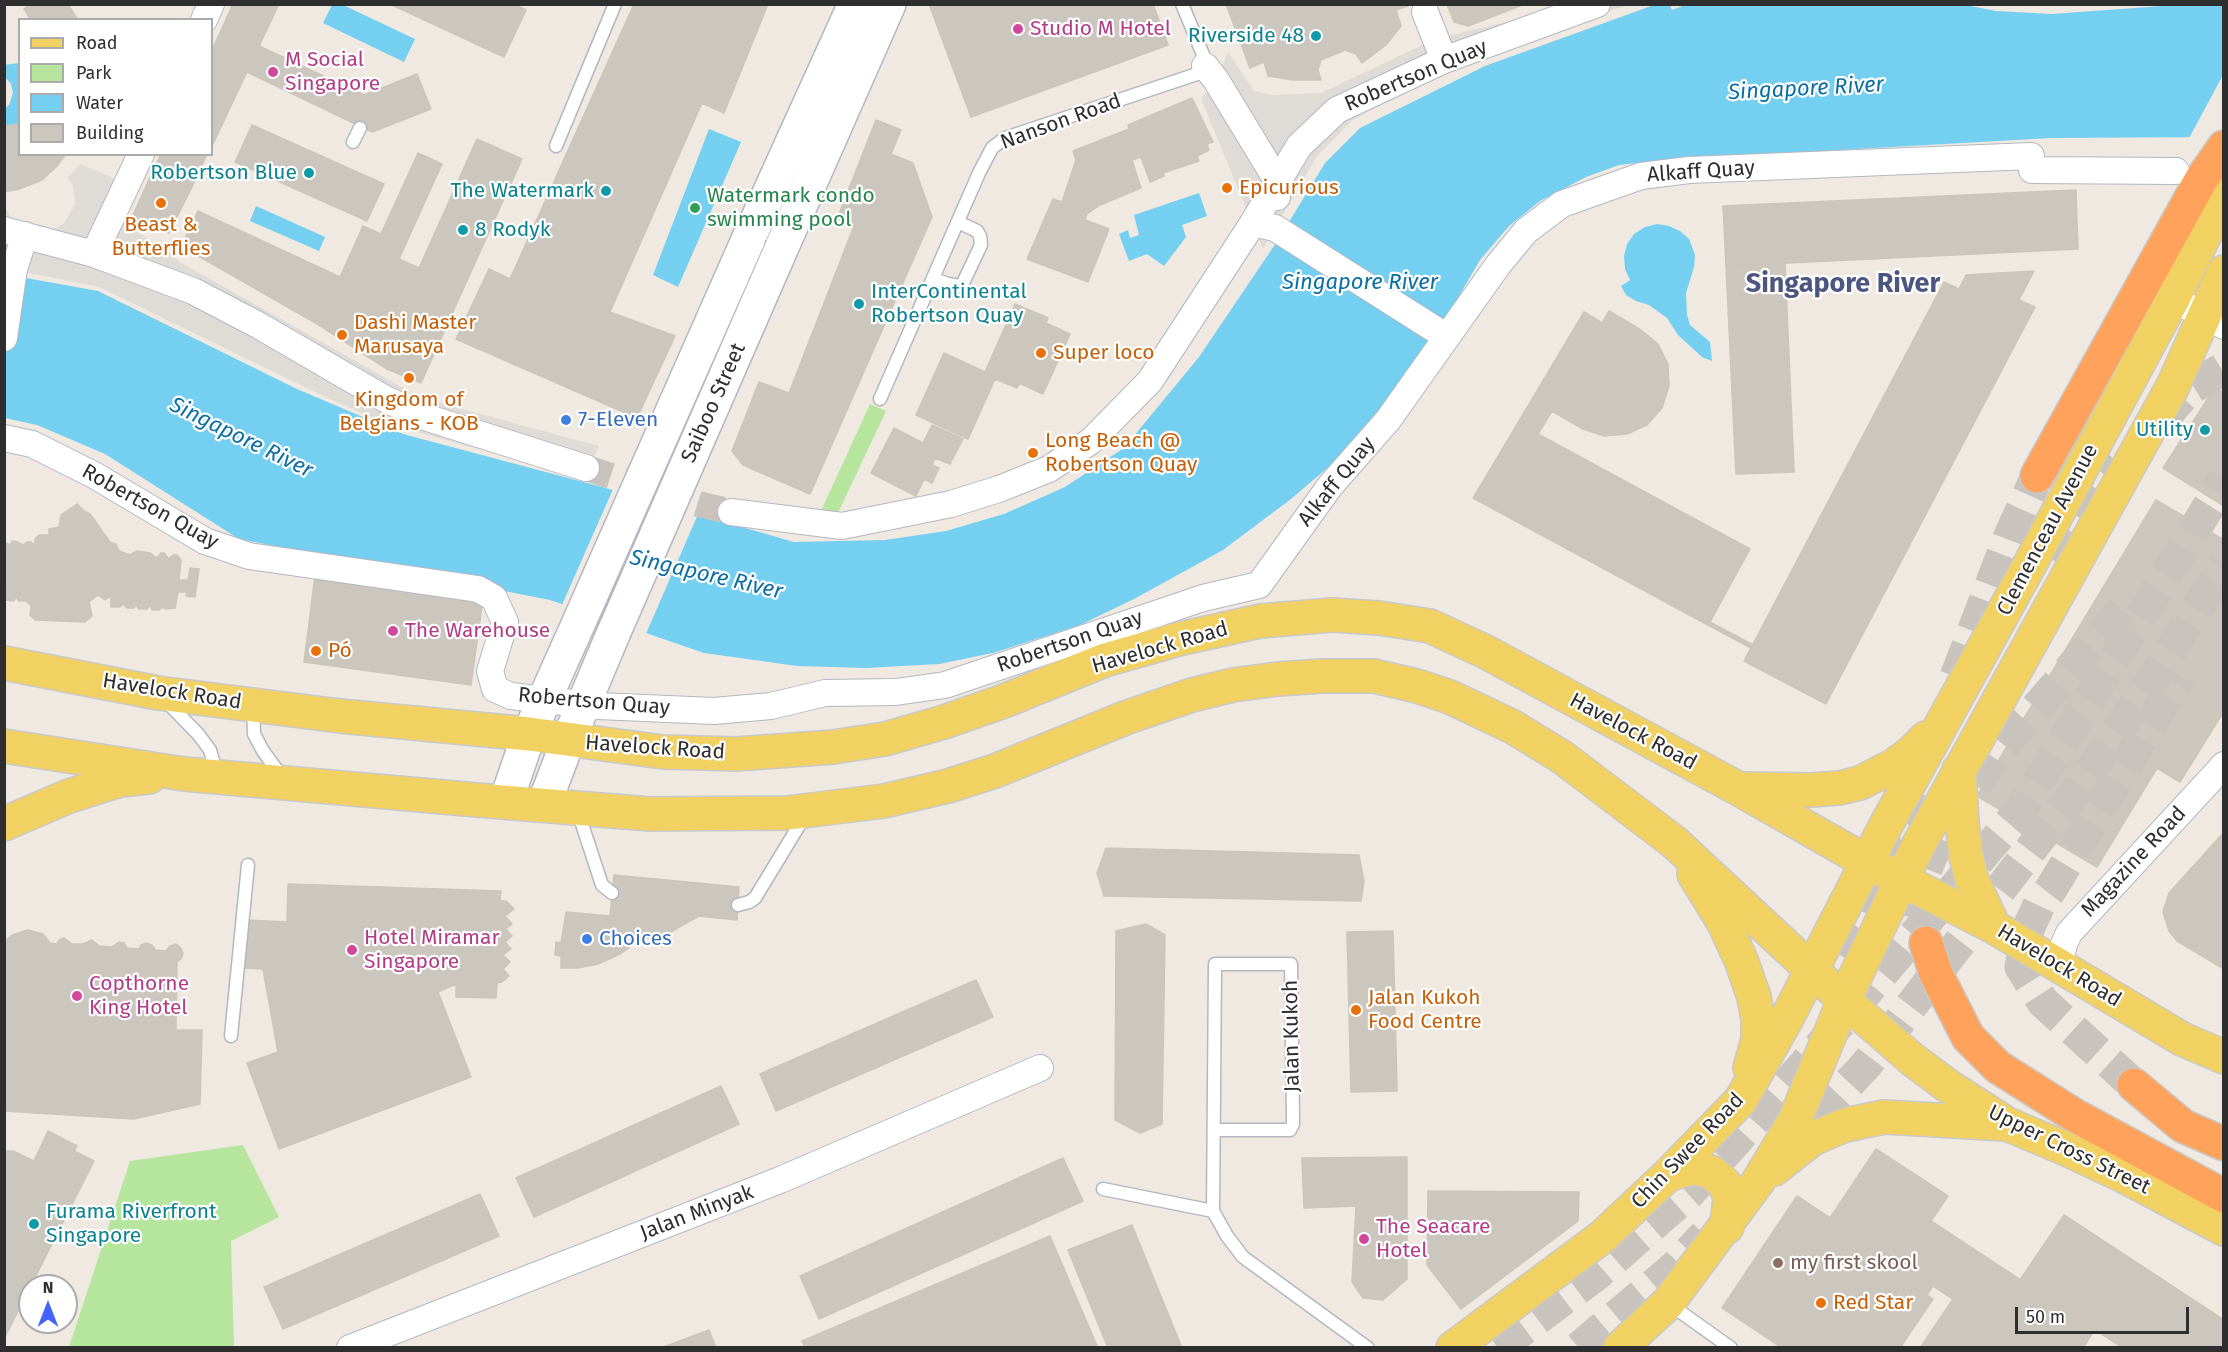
<!DOCTYPE html>
<meta charset="utf-8">
<style>
body{margin:0}
#map{position:relative;width:2228px;height:1352px;overflow:hidden;background:#efe9e1;font-family:"Fira Sans",sans-serif}
canvas{display:block}
.frame{position:absolute;inset:0;border:6px solid #2e2e2e;pointer-events:none}
.legend{position:absolute;left:18px;top:18px;width:195px;height:138px;box-sizing:border-box;background:#fff;border:2px solid #ababab;margin:0;padding:8px 10px;list-style:none;font-size:18px;color:#2e2e2e}
.legend li{display:flex;align-items:center;gap:12px;height:30px}
.legend b{width:30px;border:2px solid #ababab}
.north{position:absolute;left:18px;top:1274px;width:60px;height:60px;box-sizing:border-box;background:#fff;border:2px solid #ababab;border-radius:50%;rotate:0deg;font-size:16px;font-weight:700;line-height:24px;text-align:center;color:#2e2e2e}
.north::after{content:'';display:block;margin:auto;width:21px;height:27px;background:#4264fb;clip-path:polygon(50% 0,100% 100%,50% 72%,0 100%)}
.scale{position:absolute;left:2015px;top:1307px;width:174px;height:27px;box-sizing:border-box;border:3px solid #2e2e2e;border-top:0;padding-left:8px;font-size:18px;line-height:21px;white-space:nowrap;color:#2e2e2e;-webkit-text-stroke:4px #fff;paint-order:stroke}
</style>
<div id="map">
<canvas width="2228" height="1352"></canvas>
<div class="frame"></div>
<ul class="legend">
<li><b style="height:8px;background:#f2d163"></b>Road</li>
<li><b style="height:16px;background:#b6e59e"></b>Park</li>
<li><b style="height:16px;background:#75cff0"></b>Water</li>
<li><b style="height:16px;background:#cbc7bf"></b>Building</li>
</ul>
<div class="north">N</div>
<div class="scale">50 m</div>
</div>
<script>
const c = document.querySelector('canvas').getContext('2d');
c.lineJoin = 'round';
function fill(path, color) { c.fillStyle = color; c.fill(path, 'evenodd'); }
const toPath = rows => new Path2D(rows.map(r => 'M' + r).join(''));
function strokePath(path, color, width, dash) { c.strokeStyle = color; c.lineWidth = width; c.lineCap = dash ? 'butt' : 'round'; c.setLineDash(dash || []); c.stroke(path); }
function write(font, color, halo, rows, align = 'center') {
  c.font = font + ' "Fira Sans",sans-serif'; c.lineWidth = 4.5; c.setLineDash([]); c.textBaseline = 'middle'; c.strokeStyle = halo; c.fillStyle = color; for (const [text, x, y, turn = 0] of rows) {
    c.save(); c.translate(x, y); c.rotate((+turn || 0) * Math.PI / 180); c.textAlign = isNaN(turn) ? turn : align; if (halo) c.strokeText(text, 0, 0); c.fillText(text, 0, 0); c.restore();
  }
}
fill(toPath([
 [870,404,886,411,838,513,821,511],
 [243,1145,279,1217,231,1241,234,1347,69,1347,130,1161]
]), '#b6e59e');
fill(toPath([
 [1562,5,1627,5,1482,56,1427,79,1353,120,1317,156,1263,249,1201,99,1216,80,1228,52,1254,91,1271,95,1321,93,1435,39,1553,11],
 [80,164,109,176,134,192,125,223,185,265,421,398,599,446,584,478,384,423,319,394,99,287,5,268,4,206,18,228,45,236,64,223,75,205,73,185,67,178]
]), '#dfdcd8');
fill(toPath([
 [1688,4,1960,4,1996,11,2052,14,2176,5,2223,5,2223,137,2051,138,1662,160,1619,165,1586,177,1540,201,1509,226,1480,260,1432,342,1346,452,1291,499,1223,550,1134,599,1080,625,993,653,939,664,866,668,797,666,704,653,550,600,239,539,105,454,37,425,5,418,4,274,98,291,297,389,403,434,602,487,794,542,885,540,946,531,1004,514,1065,487,1124,448,1199,357,1278,240,1325,163,1360,128,1485,66,1654,5,1670,5,1672,10],
 [332,5,343,5,415,39,404,62,323,23],
 [19,63,19,128,5,132,5,108,9,105,13,93,11,84,5,77,4,65],
 [709,129,741,142,678,287,653,275],
 [1199,193,1207,216,1182,225,1186,237,1164,266,1147,254,1129,261,1119,234,1128,230,1130,238,1139,235,1134,215],
 [256,206,325,237,319,251,250,221],
 [1657,224,1669,226,1680,231,1689,239,1695,255,1694,267,1686,293,1687,315,1690,325,1710,342,1712,361,1702,357,1678,335,1667,318,1649,305,1636,301,1626,295,1621,286,1630,280,1625,269,1624,256,1627,244,1634,234,1645,227]
]), '#75cff0');
fill(toPath([
 [2223,75,2224,140,2188,140],
 [614,487,699,512,645,636,561,607]
]), '#efe9e1');
const building = toPath([
 [30,4,70,4,69,6,78,20,31,20,24,9,30,4],
 [233,4,279,4,212,146,212,50,233,4],
 [390,4,514,4,526,10,504,57,390,4],
 [634,4,768,4,724,113,702,103,610,312,675,336,637,418,456,339,489,269,510,279,634,4],
 [929,4,1153,4,1168,45,971,117,929,4],
 [1226,4,1407,4,1408,6,1396,10,1401,26,1386,45,1362,63,1356,54,1345,50,1321,60,1318,70,1321,80,1293,80,1268,76,1264,62,1250,68,1226,4],
 [1447,4,1525,4,1468,26,1454,22,1447,4],
 [259,46,364,95,417,74,431,109,372,132,247,72,259,46],
 [1192,98,1213,142,1207,144,1209,150,1197,156,1199,161,1163,173,1164,176,1150,182,1141,157,1132,160,1141,188,1100,205,1087,214,1085,220,1109,229,1088,282,1027,259,1053,199,1062,202,1076,160,1073,151,1129,129,1128,125,1192,98],
 [876,120,901,130,891,154,913,163,932,217,810,494,743,465,732,451,759,382,789,393,854,226,837,219,876,120],
 [20,124,20,154,66,154,57,166,42,180,19,189,4,192,4,126,20,124],
 [252,125,384,184,367,221,235,162,252,125],
 [477,139,522,159,447,325,340,277,363,226,381,234,418,153,442,164,399,259,419,268,477,139],
 [161,154,207,154,191,189,153,171,161,154],
 [153,171,191,189,169,233,132,217,153,171],
 [2076,190,2078,249,1726,266,1723,206,2076,190],
 [198,211,340,277,319,325,181,246,198,211],
 [1785,263,1794,472,1736,474,1726,266,1785,263],
 [2034,271,2019,300,2035,307,1826,704,1744,661,1944,282,1959,289,1966,275,2034,271],
 [340,277,447,325,421,383,387,369,319,325,340,277],
 [1015,304,1048,318,1046,323,1070,334,1043,394,1019,383,1017,388,995,379,968,439,916,415,944,353,985,372,1015,304],
 [1609,311,1641,330,1658,344,1668,364,1669,386,1662,408,1647,425,1627,434,1604,436,1583,429,1552,411,1538,434,1750,549,1710,622,1475,495,1584,312,1602,323,1609,311],
 [2214,389,2224,392,2224,506,2163,468,2214,389],
 [932,425,963,439,950,464,935,458,932,465,939,468,932,483,924,479,916,496,871,473,894,428,923,443,932,425],
 [1475,495,1710,622,1708,625,1473,498,1475,495],
 [2156,500,2224,540,2224,711,2180,782,2157,768,2097,867,1977,796,2156,500],
 [77,504,84,511,90,514,110,542,116,544,119,551,130,555,137,551,150,553,157,558,161,553,164,553,169,559,173,555,177,555,181,560,179,580,188,580,190,568,199,569,195,597,186,596,187,592,178,592,175,608,165,609,163,607,159,610,152,610,150,605,147,609,139,609,136,605,134,608,127,608,123,604,120,607,111,607,111,596,105,600,98,595,89,602,92,616,85,622,35,620,30,615,31,606,26,601,19,601,16,597,14,601,6,600,4,542,10,545,12,541,17,542,23,545,27,542,31,542,35,545,35,539,39,535,47,535,49,538,49,529,59,527,61,515,77,504],
 [315,576,483,599,471,685,304,662,315,576],
 [1710,622,1753,645,1751,648,1708,625,1710,622],
 [2224,832,2224,969,2177,941,2169,931,2163,912,2169,893,2224,832],
 [1106,848,1359,855,1364,881,1361,901,1104,896,1097,873,1106,848],
 [614,875,739,887,737,920,699,916,658,939,632,937,629,948,620,954,610,916,614,875],
 [288,884,501,891,500,901,506,901,514,909,505,916,512,924,506,929,512,936,505,942,511,949,503,955,510,962,503,969,509,976,502,982,497,983,496,998,456,997,456,984,438,992,471,1077,279,1149,247,1063,278,1052,263,969,242,968,244,920,287,922,288,884],
 [566,912,610,916,620,954,598,964,578,968,561,968,561,956,555,955,556,942,561,943,566,912],
 [1146,924,1165,935,1162,1124,1140,1133,1115,1120,1116,931,1146,924],
 [28,930,43,934,50,943,57,944,59,940,64,938,72,944,83,944,92,940,99,946,112,947,119,942,124,943,127,948,139,949,141,945,146,943,152,945,155,950,166,951,170,946,176,944,181,948,183,954,181,959,177,962,176,1030,202,1030,200,1104,134,1119,4,1111,4,942,12,935,28,930],
 [1393,931,1397,1091,1351,1092,1347,932,1393,931],
 [976,980,993,1017,776,1111,760,1074,976,980],
 [721,1086,739,1124,534,1217,516,1178,721,1086],
 [48,1131,77,1146,74,1151,94,1161,4,1339,4,1151,13,1151,34,1161,48,1131],
 [1876,1149,1948,1196,1931,1221,2095,1329,2083,1348,2027,1348,1830,1218,1876,1149],
 [1407,1157,1407,1279,1383,1300,1363,1298,1352,1282,1356,1206,1304,1208,1302,1158,1407,1157],
 [1063,1158,1083,1201,819,1319,800,1276,1063,1158],
 [1428,1191,1579,1192,1578,1221,1461,1309,1427,1265,1428,1191],
 [480,1194,499,1236,283,1329,264,1287,480,1194],
 [1797,1196,1933,1286,1927,1295,1933,1299,1900,1348,1782,1348,1722,1308,1797,1196],
 [2064,1215,2224,1320,2224,1348,2123,1348,2020,1280,2064,1215],
 [1132,1225,1182,1348,1108,1348,1068,1250,1132,1225],
 [1050,1236,1098,1348,805,1348,802,1341,1050,1236],
 [1953,1299,2000,1330,2027,1348,1920,1348,1953,1299],
 [709,1330,716,1348,661,1348,709,1330]
]);
fill(building, '#cbc7bf');
strokePath(building, '#cbc5ba', 1.5);
strokePath(toPath([
 [586,468,699,504,731,512]
]), '#c8c4bd', 26, [26, 13]);
strokePath(toPath([
 [2160,422,2188,390,2224,368],
 [2045,553,2121,465],
 [1956,677,2009,538,2037,476],
 [1921,917,1923,876,1945,824,2000,750,2133,597],
 [1813,996,1861,918,1902,834,1920,780],
 [2134,1085,2043,1002,2021,967,2028,929,2040,903,2051,889,2180,675],
 [1782,1154,1866,1065,2087,776,2163,663,2224,565],
 [1498,1348,1597,1274,1689,1193,1805,1064,2020,811,2212,501,2224,478],
 [1579,1348,1676,1266,1705,1235]
]), '#c8c4bd', 33, [33, 16]);
const lane = toPath([
 [353,142,360,128],
 [556,146,615,4],
 [934,279,948,284,959,286,963,283,981,245,980,236,977,231,958,222],
 [880,399,979,173,992,148,1005,138,1200,73,1205,66,1204,57,1182,4],
 [165,700,198,734,210,750,217,776],
 [253,707,254,734,263,751,282,777],
 [577,809,602,885,612,893],
 [738,905,749,902,755,898,806,814],
 [231,1036,248,865],
 [1215,1130,1290,1130,1293,1124,1291,964,1215,964,1213,1211,1227,1236,1243,1257,1368,1348],
 [1103,1189,1213,1211],
 [1668,1303,1731,1348]
]);
const street = toPath([
 [1425,12,1444,60],
 [204,20,211,4],
 [1205,66,1216,80,1278,182,1277,197],
 [1253,223,1275,228,1447,337],
 [4,230,94,254,193,291,258,325,387,400,428,418,586,468],
 [94,254,141,154],
 [2173,299,2224,326],
 [4,338,14,269,25,235],
 [4,438,32,444,94,475,205,541,249,556,478,589,494,598,505,622,490,671,495,689,511,696,598,706,714,711,771,706,825,693,896,692,945,685,1203,598,1259,585,1330,486,1388,420,1498,265,1526,231,1562,204,1641,176,1689,170,2031,156,2032,170,2176,171],
 [731,512,842,526,951,504,999,489,1049,469,1091,441,1150,381,1253,223,1299,146,1337,110,1444,60,1597,4],
 [2059,967,2064,944,2069,933,2224,765],
 [350,1348,780,1180,1040,1068]
]);
const secondary = toPath([
 [748,240,855,4],
 [782,247,889,4],
 [506,801,529,734,580,620],
 [544,804,568,741,614,632]
]);
const primary = toPath([
 [4,663,158,693,340,716,529,734,663,752,736,754,833,747,885,739,944,722,1004,701,1105,660,1179,639,1260,621,1332,615,1379,618,1430,626,1486,652,1739,789,1867,862,1994,927,2182,1039,2224,1057],
 [4,746,184,774,477,800,650,814,787,813,884,801,948,786,995,771,1125,718,1192,695,1233,685,1278,679,1322,676,1374,676,1417,686,1450,697,1513,727,1562,757,1674,842,1844,1000,1913,1060,1948,1086,2007,1124,2064,1148,2124,1176,2224,1229],
 [1959,770,1962,823,1966,856,1972,880,1994,927],
 [1744,789,1811,790,1839,788,1860,783,1893,766,1911,753,1926,738],
 [4,824,69,796,120,780,149,777],
 [1694,874,1724,923,1741,960,1754,997,1758,1019,1758,1040,1750,1068],
 [1774,1169,1812,1139,1845,1125,1884,1117,2005,1124],
 [1668,1175,1683,1170,1698,1168,1713,1173,1724,1183,1730,1197,1727,1227],
 [1453,1348,1602,1237,1668,1175,1741,1100,1787,1018,1885,827,2030,564,2173,299,2224,196],
 [1620,1348,1668,1303,1759,1180,1795,1120,1844,1000,1918,846,2173,386,2224,272]
]);
const highway = toPath([
 [2037,476,2201,180,2224,147],
 [1926,943,1936,974,1968,1037,1998,1067,2074,1115,2224,1196],
 [2134,1085,2183,1126,2224,1144]
]);
strokePath(lane, '#b4b7c1', 15);
strokePath(street, '#b4b7c1', 28);
strokePath(secondary, '#b4b7c1', 36);
strokePath(primary, '#c9c9c9', 36);
strokePath(highway, '#c9c9c9', 36);
strokePath(lane, '#fff', 12);
strokePath(street, '#fff', 26);
strokePath(secondary, '#fff', 33);
strokePath(primary, '#f2d163', 33);
strokePath(highway, '#ffa35c', 33);
const secondaryBridge = toPath([
 [580,620,748,240],
 [614,632,782,247]
]);
strokePath(secondaryBridge, '#b4b7c1', 36, []);
strokePath(secondaryBridge, '#fff', 33);
for (const [x, y, r, color] of [
 [1018,29,6,"#d1479c"],
 [1316,36,6,"#0f9aa8"],
 [273,72,6,"#d1479c"],
 [309,173,6,"#0f9aa8"],
 [1227,188,6,"#e8710a"],
 [606,191,6,"#0f9aa8"],
 [161,203,6,"#e8710a"],
 [695,208,6,"#2e9e5b"],
 [463,230,6,"#0f9aa8"],
 [859,304,6,"#0f9aa8"],
 [342,335,6,"#e8710a"],
 [1041,353,6,"#e8710a"],
 [409,378,6,"#e8710a"],
 [566,420,6,"#3f7fe0"],
 [2205,430,6,"#0f9aa8"],
 [1033,453,6,"#e8710a"],
 [393,631,6,"#d1479c"],
 [316,651,6,"#e8710a"],
 [587,939,6,"#3f7fe0"],
 [352,950,6,"#d1479c"],
 [77,996,6,"#d1479c"],
 [1356,1010,6,"#e8710a"],
 [34,1224,6,"#0f9aa8"],
 [1364,1239,6,"#d1479c"],
 [1778,1263,6,"#8d6e63"],
 [1821,1303,6,"#e8710a"]
]) { const dot = new Path2D(); dot.arc(x, y, r, 0, 2 * Math.PI); c.fillStyle = color; c.fill(dot); strokePath(dot, '#fff', 2); }
write('21px', '#b23c85', '#fff', [
 ["Studio M Hotel",1030,29],
 ["M Social",285,60],
 ["Singapore",285,84],
 ["The Warehouse",405,631],
 ["Hotel Miramar",364,938],
 ["Singapore",364,962],
 ["Copthorne",89,984],
 ["King Hotel",89,1008],
 ["The Seacare",1376,1227],
 ["Hotel",1376,1251]
], 'left');
write('21px', '#0d838f', '#fff', [
 ["Riverside 48",1304,36],
 ["Robertson Blue",297,173],
 ["The Watermark",594,191],
 ["8 Rodyk",475,230,"left"],
 ["InterContinental",871,292,"left"],
 ["Robertson Quay",871,316,"left"],
 ["Utility",2193,430],
 ["Furama Riverfront",46,1212,"left"],
 ["Singapore",46,1236,"left"]
], 'right');
write('21px', '#2e2e2e', '#fff', [
 ["Robertson Quay",1416,76,-23],
 ["Nanson Road",1061,122,-20],
 ["Alkaff Quay",1701,172,-4],
 ["Saiboo Street",714,403,-66],
 ["Alkaff Quay",1337,482,-51],
 ["Robertson Quay",150,507,29],
 ["Clemenceau Avenue",2048,530,-62],
 ["Robertson Quay",1070,642,-19],
 ["Havelock Road",1160,648,-16],
 ["Havelock Road",172,692,9],
 ["Robertson Quay",594,702,5],
 ["Havelock Road",1633,732,28],
 ["Havelock Road",655,748,4],
 ["Magazine Road",2134,862,-47],
 ["Havelock Road",2059,966,31],
 ["Jalan Kukoh",1292,1036,-91],
 ["Upper Cross Street",2069,1150,26],
 ["Chin Swee Road",1688,1151,-46],
 ["Jalan Minyak",697,1213,-21]
]);
write('21px', '#c56008', '#fff', [
 ["Epicurious",1239,188],
 ["Beast &",161,225,"center"],
 ["Butterflies",161,249,"center"],
 ["Dashi Master",354,323],
 ["Marusaya",354,347],
 ["Super loco",1053,353],
 ["Kingdom of",409,400,"center"],
 ["Belgians - KOB",409,424,"center"],
 ["Long Beach @",1045,441],
 ["Robertson Quay",1045,465],
 ["Pó",328,651],
 ["Jalan Kukoh",1368,998],
 ["Food Centre",1368,1022],
 ["Red Star",1833,1303]
], 'left');
write('21px', '#27864d', '#fff', [
 ["Watermark condo",707,196],
 ["swimming pool",707,220]
], 'left');
write('21px', '#366cbe', '#fff', [
 ["7-Eleven",578,420],
 ["Choices",599,939]
], 'left');
write('21px', '#785e54', '#fff', [
 ["my first skool",1790,1263]
], 'left');
write('italic 22px', '#0d6fa3', '#fff', [
 ["Singapore River",1806,89,-3],
 ["Singapore River",1360,283],
 ["Singapore River",241,438,26],
 ["Singapore River",706,575,13]
]);
write('bold 27px', '#4d5680', '#fff', [
 ["Singapore River",1843,284]
]);
</script>
